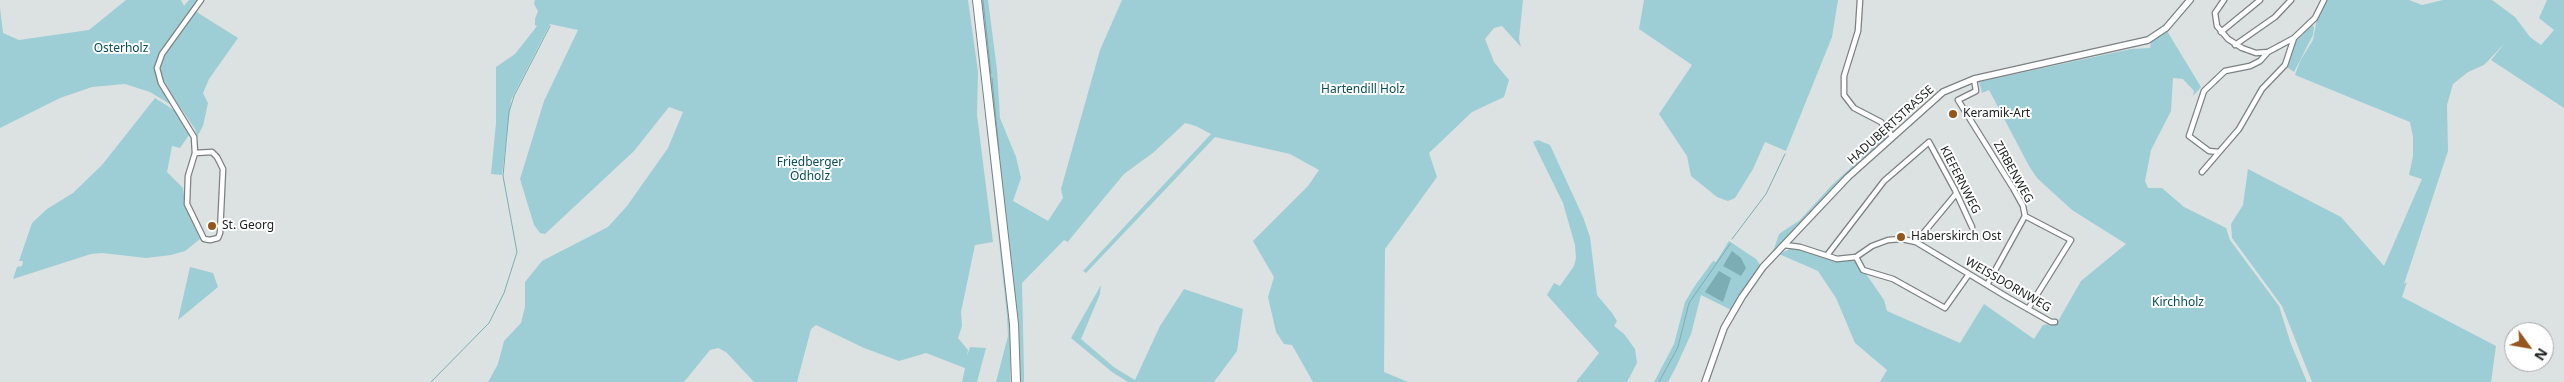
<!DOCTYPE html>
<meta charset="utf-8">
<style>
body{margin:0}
#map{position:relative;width:2564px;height:382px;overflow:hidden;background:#dce1e2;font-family:"Noto Sans",sans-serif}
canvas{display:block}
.north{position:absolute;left:2504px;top:322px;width:50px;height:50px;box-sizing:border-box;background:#fff;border:1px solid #a5a6a6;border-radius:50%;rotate:122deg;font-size:14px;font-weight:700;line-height:20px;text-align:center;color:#1e2020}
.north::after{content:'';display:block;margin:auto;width:18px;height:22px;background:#95561e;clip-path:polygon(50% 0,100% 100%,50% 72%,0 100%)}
</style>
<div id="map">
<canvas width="2564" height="382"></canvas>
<div class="north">N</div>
</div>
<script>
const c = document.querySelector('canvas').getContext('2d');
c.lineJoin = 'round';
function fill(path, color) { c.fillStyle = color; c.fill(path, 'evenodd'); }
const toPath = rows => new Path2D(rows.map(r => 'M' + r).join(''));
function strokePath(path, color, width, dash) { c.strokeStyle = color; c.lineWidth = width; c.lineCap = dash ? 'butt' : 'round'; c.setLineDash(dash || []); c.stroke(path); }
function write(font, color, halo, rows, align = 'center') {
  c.font = font + ' "Noto Sans",sans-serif'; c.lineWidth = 4; c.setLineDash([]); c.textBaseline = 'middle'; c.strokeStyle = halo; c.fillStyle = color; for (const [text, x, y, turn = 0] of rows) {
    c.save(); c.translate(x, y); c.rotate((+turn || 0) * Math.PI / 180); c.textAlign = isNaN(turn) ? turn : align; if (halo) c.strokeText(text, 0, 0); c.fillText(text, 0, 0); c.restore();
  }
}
fill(toPath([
 [126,0,181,0,184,6,189,0,199,0,160,55,156,72,173,106,150,92,125,84,92,87,60,98,0,128,0,8,3,33,19,40,89,30],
 [535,0,968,0,978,72,977,115,993,242,975,245,961,312,962,326,958,338,968,350,967,356,970,347,986,348,977,382,962,382,965,368,926,353,899,361,864,348,816,325,811,329,797,382,754,382,726,352,718,348,710,350,684,382,488,382,498,364,504,341,521,323,525,307,525,282,542,261,608,227,627,206,668,148,683,112,669,107,634,151,545,234,540,233,534,225,520,179,544,101,578,30,550,24,511,100,502,175,491,174,496,123,496,67,515,54,537,26,535,25,535,19,538,11,534,4],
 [980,0,988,0,997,70,1000,118,1016,157,1021,178,1013,201,1048,221,1063,198,1061,189,1100,50,1122,0,1523,0,1519,39,1521,47,1502,26,1494,28,1485,39,1494,62,1509,80,1504,97,1472,112,1429,153,1437,177,1385,249,1384,372,1408,382,1313,382,1292,345,1284,344,1276,332,1268,297,1274,277,1253,241,1308,186,1319,170,1290,154,1215,137,1086,273,1083,271,1211,134,1196,126,1185,123,1154,152,1124,174,1070,239,1068,242,1064,240,1022,283,1024,374,1024,382,1019,382,1016,307],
 [1644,0,1838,0,1832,37,1786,151,1765,142,1753,169,1735,198,1728,201,1717,197,1691,176,1687,156,1659,114,1692,65,1639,29],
 [2325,0,2409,0,2422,5,2443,0,2492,0,2515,17,2530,37,2541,45,2554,30,2539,18,2547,0,2564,0,2564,108,2491,60,2505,43,2484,65,2468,72,2453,84,2447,105,2448,151,2404,284,2407,282,2402,297,2496,346,2491,382,2312,382,2282,306,2232,238,2231,224,2243,205,2248,169,2341,217,2384,266,2422,179,2409,175,2413,156,2413,137,2410,122,2295,75,2300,61,2313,40,2317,18],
 [195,11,238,38,209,79,203,93,208,103,203,126,197,137,195,129,171,94,161,75,161,64,164,55],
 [2312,25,2314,27,2313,35,2294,72,2287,67,2296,41],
 [2167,31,2201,87,2193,96,2194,91,2183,79,2173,78,2171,111,2151,150,2145,181,2148,188,2162,188,2184,207,2226,228,2230,240,2279,306,2291,344,2307,382,1880,382,1887,370,1855,343,1836,298,1818,271,1779,254,1790,249,1802,249,1837,260,1855,258,1884,300,1887,311,1960,343,1984,304,2034,339,2043,325,2057,323,2081,281,2126,244,2072,210,2037,178,2029,166,1989,90,1982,93,1979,82,2131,49,2150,48,2151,42],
 [983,92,985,96,1011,332,1010,382,996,382,1008,336,1007,316],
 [155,98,177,112,191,132,180,148,172,146,167,172,183,188,186,209,200,239,185,251,171,255,146,258,102,253,91,254,13,279,17,267,22,266,23,261,19,261,32,223,47,209,73,193,102,165],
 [1886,130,1885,139,1764,262,1774,249,1779,234,1800,220,1832,185,1882,139],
 [1538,140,1550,145,1583,217,1590,237,1597,295,1612,313,1617,321,1614,326,1624,334,1635,349,1637,363,1627,382,1576,382,1599,353,1547,295,1554,283,1560,286,1574,266,1576,258,1575,245,1563,203,1533,142],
 [1729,241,1756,259,1761,266,1731,310,1701,295,1691,334,1676,367,1668,382,1654,382,1674,344,1685,302,1694,287,1713,261,1716,262],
 [190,267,213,273,218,287,178,320],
 [1101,285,1100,294,1081,339,1115,368,1135,380,1160,326,1184,289,1243,309,1237,351,1214,382,1128,382,1112,372,1071,338]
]), '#9dced5');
fill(toPath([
 [1732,251,1741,258,1746,268,1741,276,1723,266],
 [1719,271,1731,278,1723,302,1705,292]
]), '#7dadb4');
strokePath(toPath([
 [983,0,991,74],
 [992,78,999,151],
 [1732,239,1766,194,1785,154],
 [431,382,489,323,504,293,517,252,503,176,509,112,514,96,550,26],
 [1659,382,1678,347,1689,303,1730,244]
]), '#7dadb4', 1);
const minor = toPath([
 [1860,0,1858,31,1844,76,1844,95,1854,108,1881,122,1892,136],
 [2224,0,2215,13,2217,26,2228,39,2242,48,2256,53,2268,52,2294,38],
 [2221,32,2260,0],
 [2235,45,2275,17,2291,0],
 [1974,79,1976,91,1958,100,2013,188,2023,206,2025,216,1987,285],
 [2219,152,2209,151,2189,136,2204,91,2225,71,2250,66,2260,61,2268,52],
 [195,153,212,152,217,157,223,169,220,233,218,238,210,240,204,239,187,204,188,176,195,153,194,137,161,83,157,68,162,54,201,0],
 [2202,172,2239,129,2262,89,2285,65,2294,38,2315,18,2324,0],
 [2025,216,2071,240,2028,309],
 [1916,242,1956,194],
 [1784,245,1800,247,1837,259,1856,257,1872,246,1888,240,1902,239,1916,242,2007,297,2051,322,2055,322],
 [1828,254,1884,181,1929,142,1955,190,1972,227],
 [1856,257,1863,270,1893,279,1945,308,1969,274]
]);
const tertiary = toPath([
 [1705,382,1724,328,1742,297,1763,267,1848,177,1943,92,1974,79,2148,40,2166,28,2190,0]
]);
const primary = toPath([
 [977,0,1014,324,1016,382]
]);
strokePath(minor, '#7c8182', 7);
strokePath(tertiary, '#7c8182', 8);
strokePath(primary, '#7c8182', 10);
strokePath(minor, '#fff', 4.5);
strokePath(tertiary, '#fff', 5.5);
strokePath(primary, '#fff', 8);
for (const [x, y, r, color] of [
 [1953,114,5,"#95561e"],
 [212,226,5,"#95561e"],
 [1901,237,5,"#95561e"]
]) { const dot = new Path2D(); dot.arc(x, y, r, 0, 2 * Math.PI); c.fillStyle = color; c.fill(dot); strokePath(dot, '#fff', 2); }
write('12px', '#044f58', '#fff', [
 ["Osterholz",121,49],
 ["Hartendill Holz",1363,90],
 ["Friedberger",810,163],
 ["Ödholz",810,177],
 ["Kirchholz",2178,303]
]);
write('12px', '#1e2020', '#fff', [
 ["Keramik-Art",1963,114],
 ["St. Georg",222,226],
 ["Haberskirch Ost",1911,237]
], 'left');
write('12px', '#1e2020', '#fff', [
 ["HADUBERTSTRASSE",1891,125,-42],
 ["ZIRBENWEG",2013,172,61],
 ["KIEFERNWEG",1960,180,63],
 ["WEISSDORNWEG",2008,285,30]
]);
</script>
